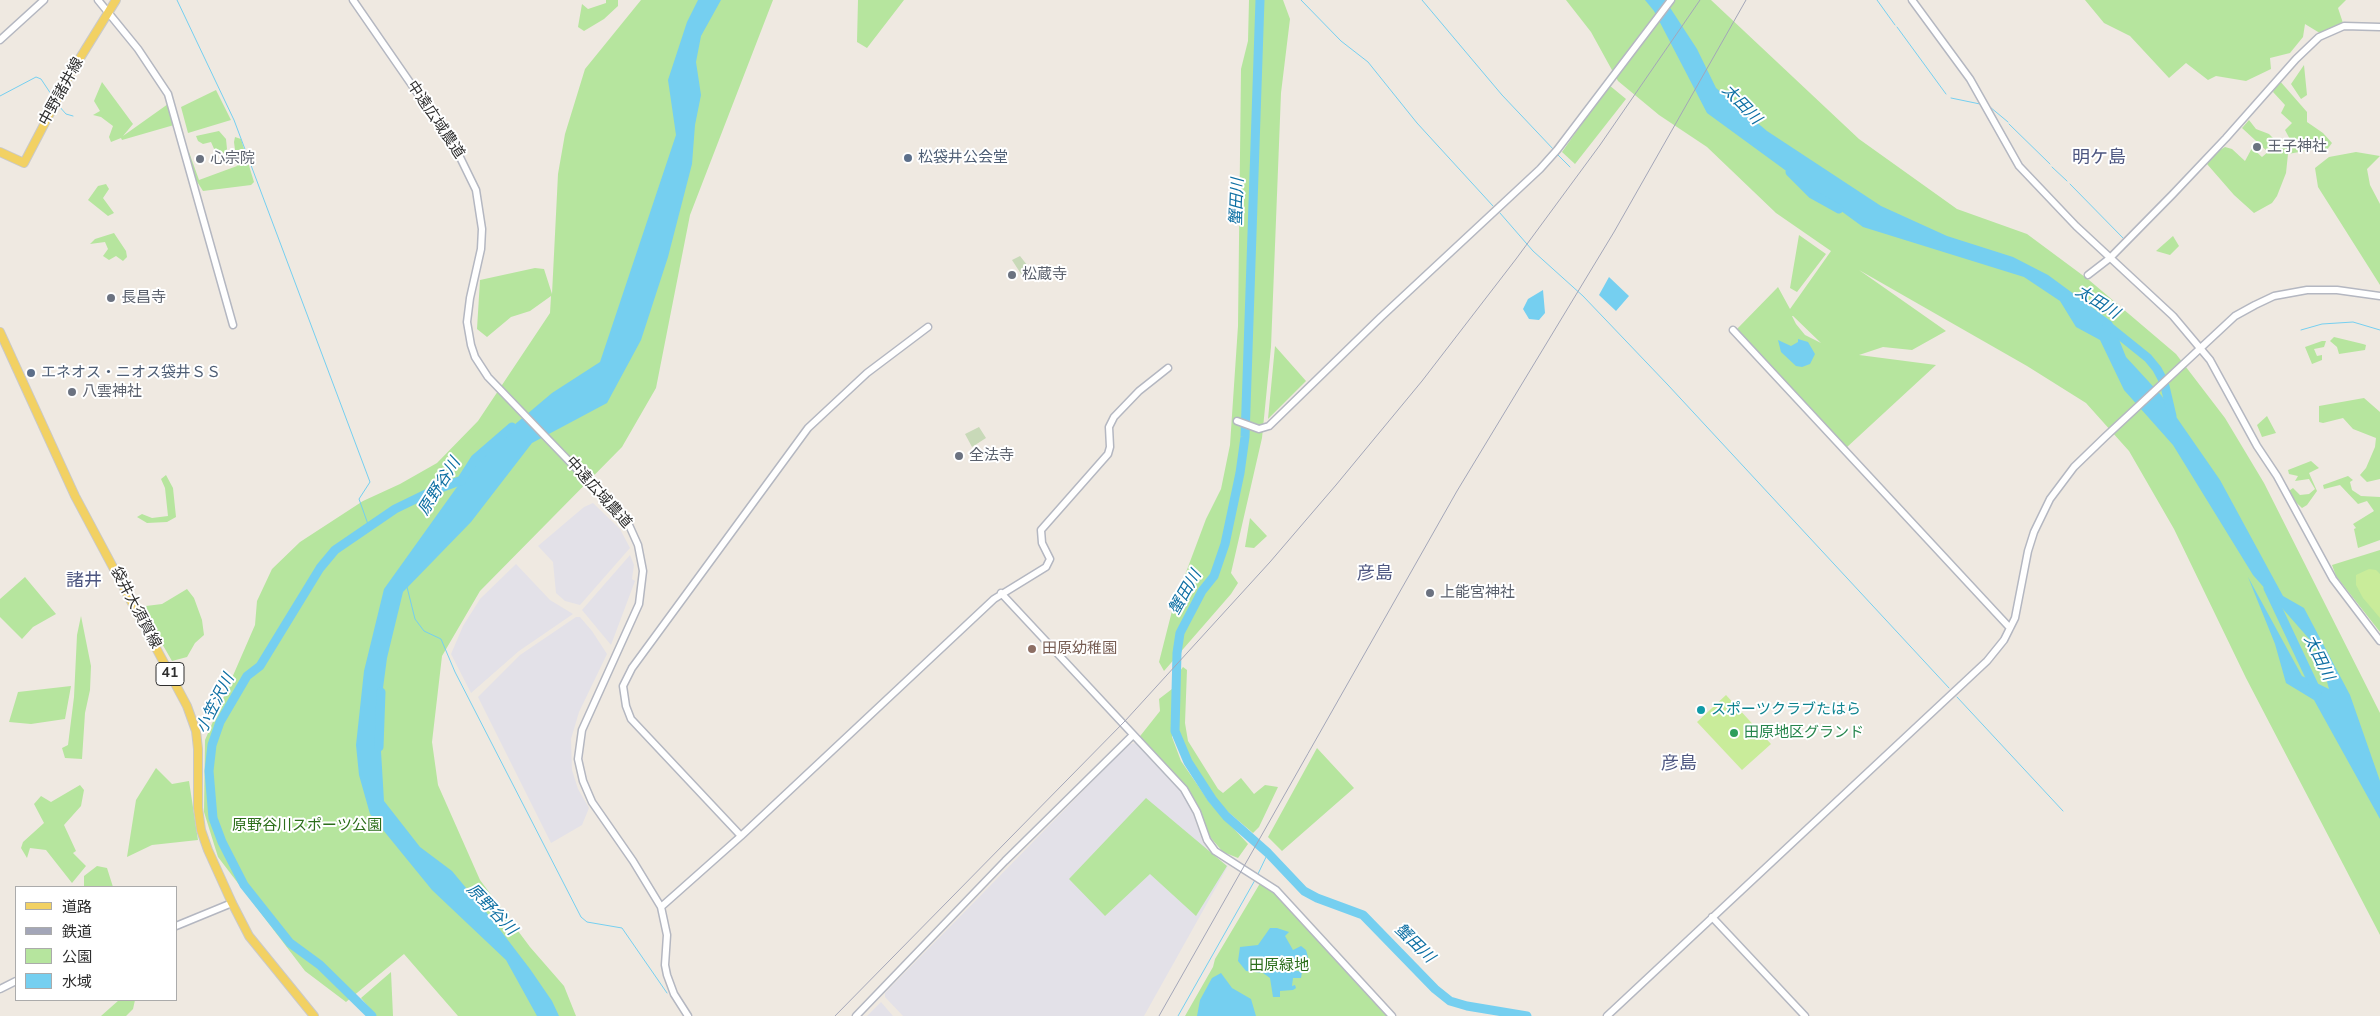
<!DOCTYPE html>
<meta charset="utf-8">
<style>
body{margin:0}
#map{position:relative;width:2380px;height:1016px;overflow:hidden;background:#efe9e1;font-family:"Nunito Sans","Noto Sans JP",sans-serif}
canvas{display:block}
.legend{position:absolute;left:15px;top:886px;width:162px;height:115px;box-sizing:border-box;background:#fff;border:1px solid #ababab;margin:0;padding:6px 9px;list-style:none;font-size:15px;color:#2e2e2e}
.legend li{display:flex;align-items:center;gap:10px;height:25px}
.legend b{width:25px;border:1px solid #ababab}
</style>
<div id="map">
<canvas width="2380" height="1016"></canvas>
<ul class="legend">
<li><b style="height:6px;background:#f2d163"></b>道路</li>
<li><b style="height:6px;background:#a3a6b8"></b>鉄道</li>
<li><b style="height:14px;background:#b6e59e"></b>公園</li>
<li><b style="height:14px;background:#75cff0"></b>水域</li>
</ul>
</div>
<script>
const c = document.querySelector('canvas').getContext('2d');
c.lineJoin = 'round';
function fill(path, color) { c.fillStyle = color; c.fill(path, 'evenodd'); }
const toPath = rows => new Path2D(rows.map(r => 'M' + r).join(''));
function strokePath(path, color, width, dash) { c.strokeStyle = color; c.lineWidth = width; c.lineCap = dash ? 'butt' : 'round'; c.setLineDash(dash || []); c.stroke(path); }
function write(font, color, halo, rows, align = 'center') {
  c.font = font + ' "Nunito Sans","Noto Sans JP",sans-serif'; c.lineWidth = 4; c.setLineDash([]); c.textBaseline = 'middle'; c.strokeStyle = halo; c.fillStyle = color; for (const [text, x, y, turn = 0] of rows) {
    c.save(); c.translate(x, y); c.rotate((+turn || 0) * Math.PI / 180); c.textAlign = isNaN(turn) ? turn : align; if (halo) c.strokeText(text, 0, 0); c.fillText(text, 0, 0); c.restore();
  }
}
fill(toPath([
 [593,503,620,529,630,548,580,605,565,601,556,593,553,562,538,546,584,507],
 [630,555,634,565,632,579,635,581,611,645,582,610],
 [516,564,550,600,573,614,519,651,471,693,451,654,463,626,480,599],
 [576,617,580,617,592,631,607,654,579,712,571,739,572,770,578,789,589,808,582,825,551,843,478,697,520,655],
 [1136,743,1183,794,1191,808,1203,843,1210,853,1228,866,1144,1016,903,1016,885,997,885,993,1129,744],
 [881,1002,893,1016,867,1016]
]), '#e3e1e8');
fill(toPath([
 [606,0,618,0,618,6,604,19,584,31,578,27,582,4,588,9,606,3],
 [641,0,773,0,690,215,656,388,622,447,480,591,442,656,432,742,438,785,480,880,530,947,564,986,576,1016,458,1016,404,954,346,1002,305,971,218,857,204,812,205,740,255,625,257,601,272,569,300,542,363,501,400,484,437,463,478,421,550,313,551,296,530,311,511,317,487,337,477,329,480,280,535,268,544,269,552,294,558,174,565,134,585,69],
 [858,0,904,0,867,48,857,42],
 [1249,0,1283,0,1290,19,1281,93,1271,347,1262,438,1231,573,1238,583,1231,594,1164,671,1159,662,1173,607,1206,519,1221,489,1230,445,1238,326,1241,69,1248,41],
 [1566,0,1711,0,1859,139,1957,209,2027,234,2089,280,2176,354,2225,418,2264,483,2380,713,2380,935,2246,678,2174,529,2129,451,2086,403,2027,366,1859,270,1946,331,1912,350,1883,347,1859,355,1936,365,1846,448,1736,330,1778,287,1790,309,1831,251,1776,213,1707,147,1659,115,1618,81,1591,32],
 [1792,316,1793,316,1821,343,1805,335,1796,324],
 [2085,0,2346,0,2338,8,2344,26,2323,35,2305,24,2303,37,2290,53,2270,58,2271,69,2246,81,2216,76,2208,80,2186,63,2169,78,2130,36,2104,23],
 [2304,65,2307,95,2301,99,2291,84],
 [2279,80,2307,112,2307,122,2323,133,2332,143,2326,151,2310,150,2288,154,2286,173,2277,196,2272,203,2254,213,2234,195,2207,164,2212,155,2225,147,2232,149,2245,161,2252,148,2262,157,2268,152,2242,128,2249,120,2256,129,2269,134,2282,147,2292,143,2285,130,2292,123,2281,113,2285,105,2273,92],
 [102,82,133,124,123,136,168,104,174,125,122,140,121,138,111,142,109,137,113,126,101,117,93,115,100,111,94,101],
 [1609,85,1626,99,1575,164,1562,152],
 [216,90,231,120,188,133,181,107],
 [219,131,226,139,227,149,224,153,215,151,211,142,203,144,198,141,196,136],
 [235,137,241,139,254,182,251,185,203,191,196,180,187,152,189,152,199,180,237,166,234,142],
 [2356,152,2380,156,2367,169,2370,185,2380,204,2380,285,2318,187,2315,168,2329,157],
 [106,184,109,189,103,198,114,213,108,216,88,200,98,186],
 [114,233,126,251,127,257,123,261,116,256,109,260,103,256,108,249,105,242,90,244,95,239],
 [1799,235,1826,254,1797,292,1790,288],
 [2173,236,2179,246,2170,255,2156,251],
 [2334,337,2363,344,2366,345,2365,350,2339,354,2337,347,2330,341],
 [2322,341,2326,341,2324,347,2314,349,2317,356,2322,355,2322,360,2312,364,2305,347],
 [1275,346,1306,381,1268,419],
 [2364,398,2380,412,2380,479,2367,482,2360,475,2366,468,2375,447,2376,438,2353,429,2343,418,2323,423,2319,422,2319,406],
 [2267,416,2276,433,2262,437,2257,425],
 [2311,461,2319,468,2309,473,2317,491,2307,505,2302,508,2286,493,2293,488,2300,495,2309,494,2315,489,2309,479,2295,481,2298,476,2289,474,2288,470],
 [166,475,173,488,176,517,167,522,147,523,137,517,142,514,152,518,168,516,165,488,161,479],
 [2348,476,2353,480,2350,482,2352,490,2361,496,2380,497,2380,540,2358,548,2354,529,2356,528,2353,524,2374,511,2367,501,2358,504,2340,485,2324,489,2323,485],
 [1250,518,1267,536,1254,548,1245,547],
 [2380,550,2380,632,2336,576,2332,565],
 [25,577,56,614,33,627,22,639,0,617,0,599],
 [187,589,194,598,202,620,204,635,195,643,187,657,172,661,153,628,140,611,146,606,162,604],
 [81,616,91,666,90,690,85,713,82,759,65,758,62,748,68,745,74,697,77,635],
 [1183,667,1187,670,1185,723,1188,741,1218,789,1223,793,1241,778,1254,794,1265,785,1278,787,1259,827,1253,833,1221,806,1190,760,1180,739,1178,726,1178,698,1180,671],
 [71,686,65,719,31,724,9,722,18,692],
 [1172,689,1172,737,1181,761,1210,803,1248,844,1238,858,1223,852,1204,830,1187,793,1137,740,1160,711,1159,699],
 [1317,748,1354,788,1282,851,1268,837],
 [156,768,172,784,189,781,198,840,152,845,127,857,136,800],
 [80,785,84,790,81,806,64,825,76,851,73,853,86,866,72,883,46,850,30,848,27,858,21,848,23,842,44,823,34,804,41,796,51,802],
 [1146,798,1227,866,1196,916,1150,874,1105,916,1069,879],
 [97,866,107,868,113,887,84,887,84,876],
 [1262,880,1392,1016,1185,1016,1213,967,1215,959],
 [391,972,393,1016,376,1016,361,998],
 [119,1000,135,1000,133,1009,126,1016,101,1016]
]), '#b6e59e');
fill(toPath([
 [1020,256,1031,270,1023,277,1012,260],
 [979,427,986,438,972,447,965,434]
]), '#c8d9b8');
fill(toPath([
 [2369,569,2376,570,2380,574,2380,618,2363,598,2356,585,2356,575],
 [1726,695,1771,744,1742,770,1697,722]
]), '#c9ec9a');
fill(toPath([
 [698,0,721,0,701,36,696,62,701,95,695,125,692,164,668,257,641,340,607,403,532,443,471,522,403,592,387,658,379,718,384,801,420,847,452,871,491,918,530,969,552,1001,559,1016,537,1016,506,960,432,890,370,814,359,775,356,745,364,671,384,589,467,473,494,442,552,393,600,362,676,135,668,80,687,22],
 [1645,0,1665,0,1697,49,1716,88,1767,131,1881,206,1947,236,2013,257,2048,275,2112,322,2126,357,2161,395,2220,480,2283,596,2304,608,2350,695,2380,781,2380,819,2314,700,2286,683,2275,644,2248,577,2302,676,2329,689,2318,649,2253,575,2173,445,2124,390,2100,340,2076,327,2060,301,2024,277,1863,227,1707,113,1654,11],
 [1609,277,1629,296,1616,311,1599,295],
 [1543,290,1545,313,1539,320,1529,319,1523,309,1528,299],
 [1798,339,1808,342,1815,354,1810,364,1802,367,1796,366,1781,352,1778,340,1791,346,1798,342],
 [1270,928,1277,928,1289,932,1285,936,1293,950,1301,946,1306,950,1308,957,1307,962,1303,962,1303,957,1295,958,1294,970,1302,972,1301,978,1293,978,1292,986,1295,985,1296,988,1293,990,1280,991,1280,997,1273,997,1270,978,1263,973,1246,971,1238,961,1240,947,1258,945],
 [1221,973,1232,988,1251,999,1256,1016,1197,1016,1200,1000,1212,978]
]), '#75cff0');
strokePath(toPath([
 [177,0,234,120,370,482,359,499,369,527],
 [1301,0,1341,41,1368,62,1417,123,1493,206],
 [1422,0,1502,95,1554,150],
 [1877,0,1895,25],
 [1897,27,1946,94],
 [0,96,36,77,41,79,53,97],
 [1951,98,1980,104],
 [58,105,66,114,73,116],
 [1990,107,2008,122],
 [2009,124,2050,164],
 [1556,153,1570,167],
 [2052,167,2067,181],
 [2070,184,2123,238],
 [1500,213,1533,251,1583,296,1668,385,1949,688],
 [2301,330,2322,324,2353,322,2380,330],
 [407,587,415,619,424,631,441,639,455,672,581,917,587,922,622,928,667,993],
 [1957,697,2063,811],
 [1257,876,1268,853],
 [1178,1016,1255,880]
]), '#75cff0', 1);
strokePath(toPath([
 [1260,0,1245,437,1240,473,1225,544,1214,576,1202,591,1180,633,1177,653,1175,731,1188,762,1212,799,1226,816,1268,853,1304,891,1317,898,1363,915,1435,989,1450,1001,1467,1006,1527,1016],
 [1790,172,1812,194,1839,209],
 [2107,325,2148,358,2157,369,2164,382,2172,416],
 [461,481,475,459,512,427],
 [2268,588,2317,692],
 [379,747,381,692],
 [372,1016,320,965,290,943,244,885,222,842,213,818,209,771,212,745,220,722,247,676,260,666,320,568,335,550,395,509,430,492,462,480]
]), '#75cff0', 9);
const minor = toPath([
 [98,0,138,49,168,94,233,325],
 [353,0,456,149,476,190,482,229,481,249,470,298,467,322,471,345,475,357,488,377,621,515,629,525,638,545,643,571,639,604,582,730,578,759,583,781,592,802,633,861,661,907,667,935,665,965,667,975,674,994,688,1016],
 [1912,0,1970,79,2019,166,2076,226,2173,316,2210,360,2257,446,2277,476,2333,579,2380,641],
 [0,40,44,0],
 [2088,275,2110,258,2172,195,2226,138,2296,59,2319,37,2344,26,2380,27],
 [1733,330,2010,628],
 [1237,421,1259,429,1269,426,1381,317,1540,169,1557,150,1671,0],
 [1001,593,1184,789,1197,812,1207,840,1215,851,1276,890,1392,1016],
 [741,836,631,719,626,706,623,686,632,668,808,428,867,373,928,327],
 [661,907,741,836,994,599,1046,567,1050,559,1042,543,1041,530,1108,454,1110,447,1109,427,1114,417,1139,391,1168,368],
 [1712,917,1805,1016],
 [176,926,232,903],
 [0,989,16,981],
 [856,1016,1005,861,1133,735],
 [1607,1016,1987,661,2004,640,2015,618,2028,551,2034,532,2050,499,2074,467,2105,437,2235,316,2255,305,2274,296,2307,290,2337,290,2380,296]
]);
const major = toPath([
 [0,152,24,163,72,71,116,0],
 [0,332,75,496,187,706,196,731,198,749,198,808,201,830,208,850,232,903,249,936,314,1016]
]);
strokePath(minor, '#b4b7c1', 9);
strokePath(major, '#c9c9c9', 10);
strokePath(minor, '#fff', 6);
strokePath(major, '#f2d163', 8);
strokePath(toPath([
 [835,1016,1125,721,1270,562,1336,485,1422,381,1516,259,1600,145,1700,0],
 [1159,1016,1457,491,1614,232,1746,0]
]), '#a3a6b8', 1);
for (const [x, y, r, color] of [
 [2257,147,5,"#6b7280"],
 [908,158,5,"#5c6f8a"],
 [200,159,5,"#6b7280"],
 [1012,275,5,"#6b7280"],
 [111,298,5,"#6b7280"],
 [31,373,5,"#5c6f8a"],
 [72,392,5,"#6b7280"],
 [959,456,5,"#6b7280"],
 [1430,593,5,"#6b7280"],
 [1032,649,5,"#8d6e63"],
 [1701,710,5,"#0f9aa8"],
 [1734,733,5,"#2e9e5b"]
]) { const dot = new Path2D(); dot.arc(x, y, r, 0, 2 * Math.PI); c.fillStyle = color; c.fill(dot); strokePath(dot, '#fff', 2); }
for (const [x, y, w] of [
 [170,674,28]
]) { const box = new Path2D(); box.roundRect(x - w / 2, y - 11.5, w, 23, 4); c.fillStyle = '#fff'; c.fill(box); strokePath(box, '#2e2e2e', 1); }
write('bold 14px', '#2e2e2e', null, [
 ["41",170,674]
]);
write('15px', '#2e2e2e', '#fff', [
 ["中野諸井線",62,92,-61],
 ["中遠広域農道",435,120,56],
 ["中遠広域農道",598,493,48],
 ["袋井大須賀線",135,608,62]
]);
write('15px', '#5b616d', '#fff', [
 ["王子神社",2267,147],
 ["心宗院",210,159],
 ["松蔵寺",1022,275],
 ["長昌寺",121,298],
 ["八雲神社",82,392],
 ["全法寺",969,456],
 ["上能宮神社",1440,593]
], 'left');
write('15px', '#4e5e75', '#fff', [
 ["松袋井公会堂",918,158],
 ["エネオス・ニオス袋井ＳＳ",41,373]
], 'left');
write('15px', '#785e54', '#fff', [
 ["田原幼稚園",1042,649]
], 'left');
write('15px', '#0d838f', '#fff', [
 ["スポーツクラブたはら",1711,710]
], 'left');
write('15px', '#27864d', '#fff', [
 ["田原地区グランド",1744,733]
], 'left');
write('15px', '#2c6e1b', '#fff', [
 ["原野谷川スポーツ公園",307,826],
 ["田原緑地",1279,966]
]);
write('italic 16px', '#0d6fa3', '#fff', [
 ["太田川",1741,105,46],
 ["蟹田川",1238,202,-88],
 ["太田川",2097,303,32],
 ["原野谷川",440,487,-58],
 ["蟹田川",1186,593,-60],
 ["太田川",2318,658,64],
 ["小笠沢川",216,704,-63],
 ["原野谷川",491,910,46],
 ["蟹田川",1414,944,44]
]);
write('18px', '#4d5680', '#fff', [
 ["明ケ島",2099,159],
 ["彦島",1375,575],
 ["諸井",84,582],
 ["彦島",1679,765]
]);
</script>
